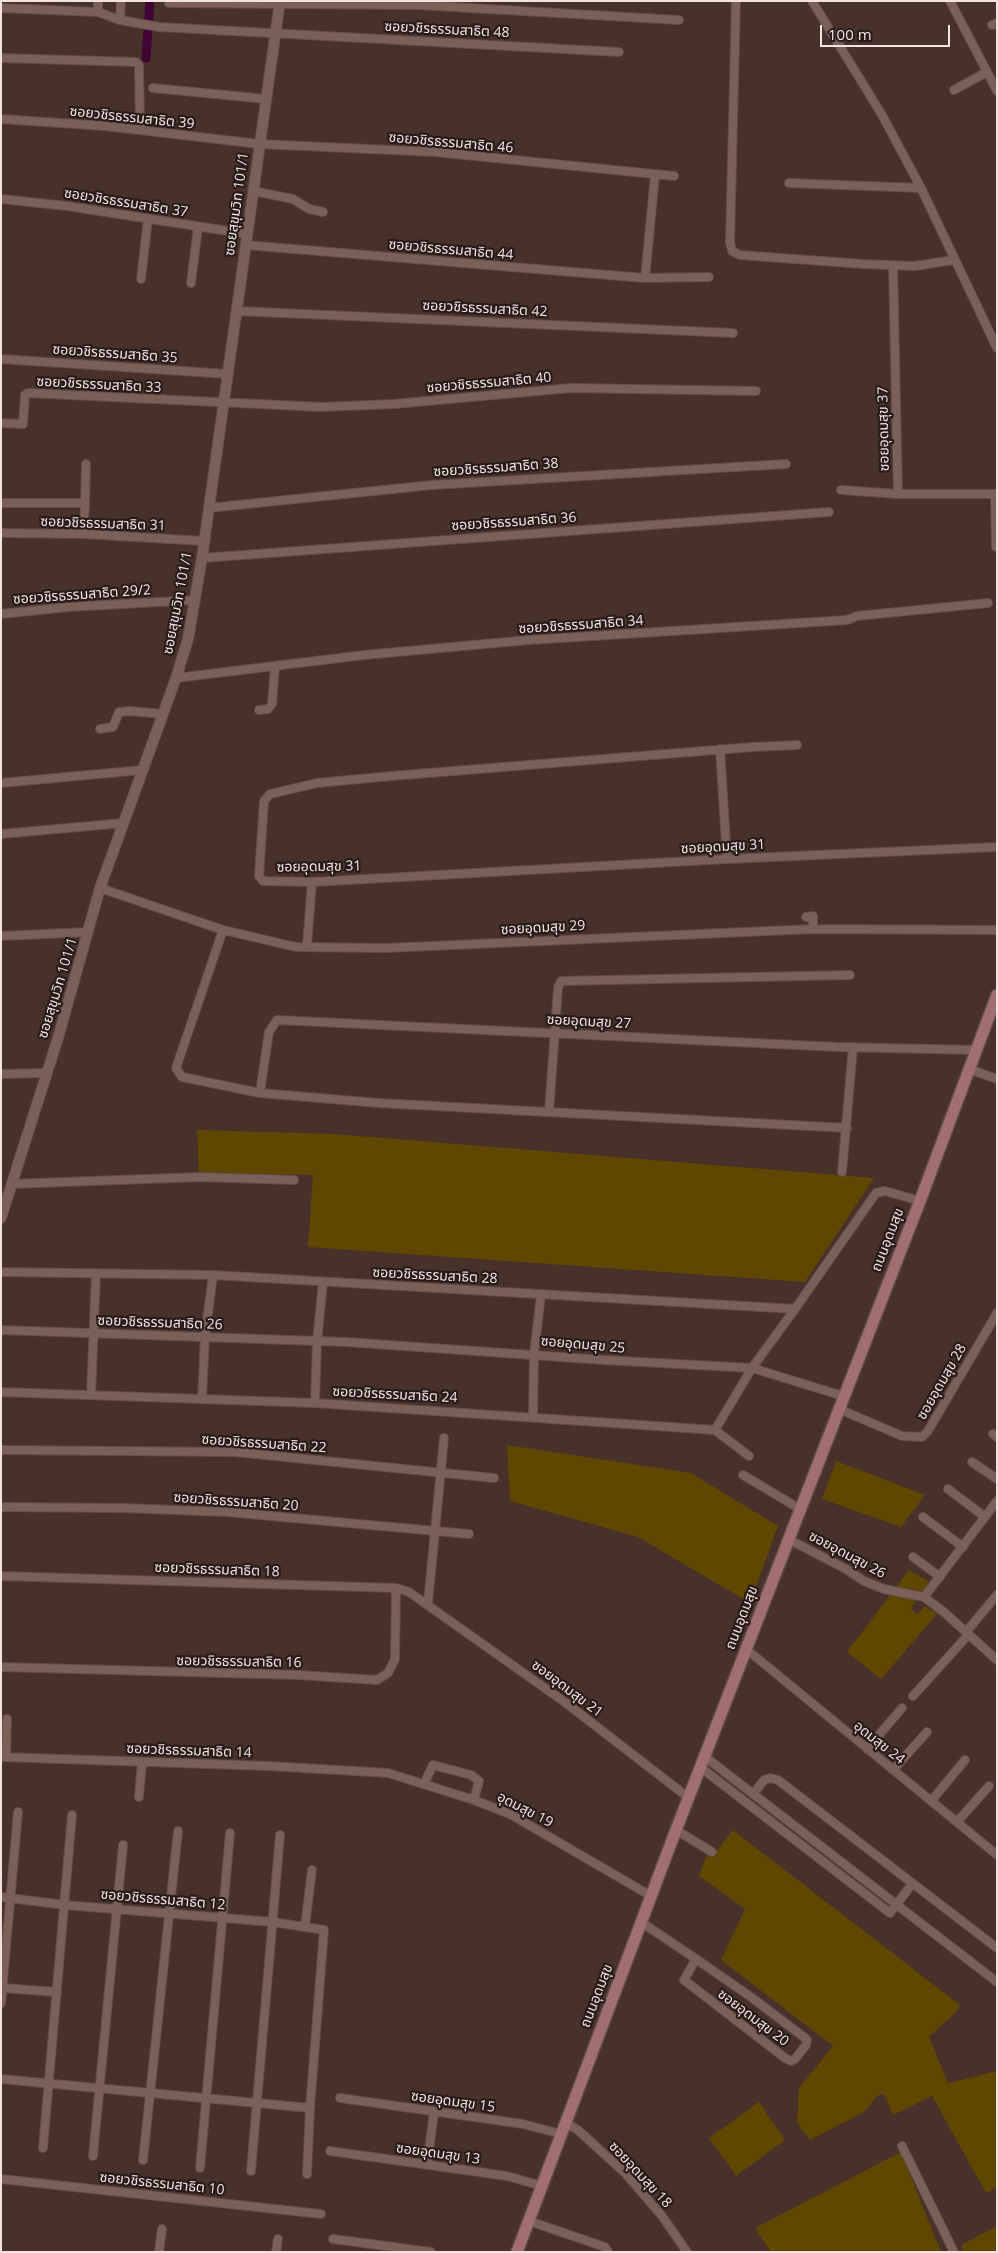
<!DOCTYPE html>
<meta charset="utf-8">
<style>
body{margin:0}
#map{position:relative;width:998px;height:2253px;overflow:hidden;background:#49312b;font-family:"Open Sans",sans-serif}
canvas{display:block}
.frame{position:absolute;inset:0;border:2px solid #f3e3e0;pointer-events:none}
.scale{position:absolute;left:820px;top:25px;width:130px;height:22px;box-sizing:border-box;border:2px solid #f3e3e0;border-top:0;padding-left:6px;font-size:15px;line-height:18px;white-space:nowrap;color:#f3e3e0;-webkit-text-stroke:4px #271c1a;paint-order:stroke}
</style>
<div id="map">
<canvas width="998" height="2253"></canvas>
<div class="frame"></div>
<div class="scale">100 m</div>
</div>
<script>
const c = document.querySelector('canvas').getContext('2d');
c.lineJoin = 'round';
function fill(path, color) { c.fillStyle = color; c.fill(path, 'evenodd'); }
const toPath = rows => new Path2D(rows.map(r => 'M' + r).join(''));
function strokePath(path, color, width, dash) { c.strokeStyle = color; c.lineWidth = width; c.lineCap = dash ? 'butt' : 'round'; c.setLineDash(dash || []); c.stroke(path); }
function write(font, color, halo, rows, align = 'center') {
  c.font = font + ' "Open Sans","Noto Sans Thai",sans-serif'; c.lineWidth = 4.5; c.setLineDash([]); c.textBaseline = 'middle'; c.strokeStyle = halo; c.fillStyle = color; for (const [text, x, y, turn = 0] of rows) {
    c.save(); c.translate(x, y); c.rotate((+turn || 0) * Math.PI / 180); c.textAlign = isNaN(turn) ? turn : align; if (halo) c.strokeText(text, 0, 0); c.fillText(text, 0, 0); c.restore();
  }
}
fill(toPath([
 [197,1130,334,1134,874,1178,805,1282,308,1247,313,1175,199,1173],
 [507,1445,691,1473,778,1526,750,1603,638,1537,510,1501],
 [836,1461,925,1495,901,1527,822,1499],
 [909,1570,929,1582,911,1608,917,1614,925,1606,937,1614,881,1679,847,1652],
 [733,1830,960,2005,955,2013,929,2037,948,2083,997,2071,997,2187,986,2193,932,2096,893,2115,884,2094,877,2096,864,2112,810,2140,803,2132,797,2122,799,2088,833,2046,721,1960,745,1909,699,1876,710,1846,717,1851],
 [759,2102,785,2140,736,2176,709,2138],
 [901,2152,941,2252,771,2252,755,2228],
 [997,2226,997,2252,964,2252,961,2245]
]), '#5f4701');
strokePath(toPath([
 [146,58,150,1]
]), '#420435', 9);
const minor = toPath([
 [98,1,98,12],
 [736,1,730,242,732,251,740,255,863,264,915,266,954,260],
 [812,1,882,115,921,188,997,348],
 [950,1,997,91],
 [169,3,418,5,679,20],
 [1,8,98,12,120,20,159,27,619,52],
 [120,20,121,1],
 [992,25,997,23],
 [1,58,136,62,139,65,140,130],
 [153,88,266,99],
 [954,90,987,72],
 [1,119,105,126,259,144,435,152,674,176],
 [789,183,921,188],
 [253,191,293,199,309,209,323,212],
 [1,199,67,206,247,234],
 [245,245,645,278,709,277],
 [893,265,898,494,997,494],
 [645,278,655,175],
 [141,279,148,219],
 [191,283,198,227],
 [236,311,733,333],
 [1,359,228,374],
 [1,423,23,424,25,395,28,393,322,407,394,404,571,388,756,391],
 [841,490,898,494],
 [995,494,996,547],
 [1,503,83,503,85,506,83,534],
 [85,505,86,464],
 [208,508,432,485,786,464],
 [1,533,83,534,204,541],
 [202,558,829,512],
 [1,614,68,607,196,600],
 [176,678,364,655,529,640,847,620,857,616,988,603],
 [259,710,268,709,272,704,275,666],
 [100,729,113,727,119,712,130,711,163,714],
 [797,745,753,747,391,776,317,783,270,794,264,801,259,876,263,881,312,882,727,859,997,847],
 [720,749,727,859],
 [1,783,142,770],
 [1,834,123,823],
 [100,888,223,930,296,947,386,948,813,929,997,930],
 [806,917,813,916,813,929],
 [223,930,176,1068,182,1077,260,1093,379,1103,847,1128],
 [1,936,89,932],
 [307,946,312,882],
 [969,1069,997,1079],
 [1,1074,47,1073],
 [260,1093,269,1032,277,1020,838,1047,976,1050],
 [549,1112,558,988,561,981,850,975],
 [842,1172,853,1047],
 [11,1184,200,1177,294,1180],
 [1,1272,213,1275,795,1309,752,1368,715,1430,315,1403,1,1392],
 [795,1309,876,1193,885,1191,920,1201],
 [1,1330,346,1342,604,1360,752,1368,843,1396],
 [91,1395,96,1273],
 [202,1399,205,1336,213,1275],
 [315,1403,317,1341,323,1282],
 [839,1409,902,1436,922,1437,928,1431,997,1313],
 [533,1416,534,1354,541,1295],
 [715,1430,749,1456],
 [993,1434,997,1437],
 [1,1450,235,1452,494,1478],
 [972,1462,997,1479],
 [743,1475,800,1509],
 [948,1489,985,1517],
 [1,1507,123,1508,227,1512,469,1534],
 [923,1517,963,1547],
 [788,1539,846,1569,864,1581,884,1589,924,1597,945,1613,997,1660],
 [913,1557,940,1577],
 [1,1576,396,1588,409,1592,566,1703,689,1798],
 [924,1597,997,1501],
 [428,1603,444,1438],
 [966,1632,997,1595],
 [746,1649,997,1855],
 [1,1667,298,1675,377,1680,388,1673,395,1659,396,1588],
 [913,1696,969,1634],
 [867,1749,902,1708],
 [704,1756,997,1982],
 [1,1757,269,1766,388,1773,474,1800,510,1814,651,1896],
 [6,1757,7,1719],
 [700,1767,890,1913,912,1884],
 [893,1770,927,1732],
 [424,1784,433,1765,471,1775,479,1781,474,1800],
 [753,1794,764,1780,770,1778,778,1780,997,1948],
 [139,1797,142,1762],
 [932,1800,965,1760],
 [957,1822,989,1786],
 [676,1830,712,1852],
 [1,1897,65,1905,273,1922,324,1930,310,2108,307,2174],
 [641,1922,696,1959,751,1997,805,2038,807,2040,806,2045,795,2059,791,2061,785,2058,684,1980,696,1959],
 [305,1926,312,1870],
 [3,1988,57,1992],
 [1,2003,18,1812],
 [1,2079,310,2108],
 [340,2098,523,2124,561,2134],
 [566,2123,578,2130,625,2173,662,2216,687,2252],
 [902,2146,954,2252],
 [43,2148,72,1815],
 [330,2151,507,2176,542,2186],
 [93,2156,123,1845],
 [143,2160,178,1831],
 [427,2165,434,2112],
 [200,2168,230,1833],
 [251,2171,280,1835],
 [1,2179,321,2214],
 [529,2221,605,2247,608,2252],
 [333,2239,431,2252],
 [159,2252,162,2229],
 [276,2252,278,2239]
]);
const tertiary = toPath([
 [1,1218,58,1038,100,888,176,678,188,639,202,558,280,1]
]);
const secondary = toPath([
 [517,2252,676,1830,920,1201,997,995]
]);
strokePath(minor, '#614d49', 10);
strokePath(tertiary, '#614d49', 12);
strokePath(secondary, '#614d49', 14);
strokePath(minor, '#7b605a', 8);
strokePath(tertiary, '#7b605a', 10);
strokePath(secondary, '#a16f72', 11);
write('14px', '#f3e3e0', '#271c1a', [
 ["ซอยวชิรธรรมสาธิต 48",447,30,3],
 ["ซอยวชิรธรรมสาธิต 39",132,118,6],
 ["ซอยวชิรธรรมสาธิต 46",451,143,5],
 ["ซอยวชิรธรรมสาธิต 37",126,203,9],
 ["ซอยสุขุมวิท 101/1",237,204,-82],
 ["ซอยวชิรธรรมสาธิต 44",451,250,5],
 ["ซอยวชิรธรรมสาธิต 42",485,309,3],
 ["ซอยวชิรธรรมสาธิต 35",115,354,4],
 ["ซอยวชิรธรรมสาธิต 40",489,383,-5],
 ["ซอยวชิรธรรมสาธิต 33",99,385,3],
 ["ซอยอุดมสุข 37",884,429,-91],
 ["ซอยวชิรธรรมสาธิต 38",496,468,-4],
 ["ซอยวชิรธรรมสาธิต 36",514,522,-4],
 ["ซอยวชิรธรรมสาธิต 31",103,524,2],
 ["ซอยวชิรธรรมสาธิต 29/2",82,595,-4],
 ["ซอยสุขุมวิท 101/1",178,603,-79],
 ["ซอยวชิรธรรมสาธิต 34",581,625,-4],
 ["ซอยอุดมสุข 31",723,847,-3],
 ["ซอยอุดมสุข 31",319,867,-1],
 ["ซอยอุดมสุข 29",543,928,-3],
 ["ซอยสุขุมวิท 101/1",58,988,-73],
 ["ซอยอุดมสุข 27",589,1022,3],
 ["ถนนอุดมสุข",888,1240,-69],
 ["ซอยวชิรธรรมสาธิต 28",435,1276,3],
 ["ซอยวชิรธรรมสาธิต 26",160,1323,2],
 ["ซอยอุดมสุข 25",583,1345,5],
 ["ซอยอุดมสุข 28",942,1382,-60],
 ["ซอยวชิรธรรมสาธิต 24",395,1395,3],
 ["ซอยวชิรธรรมสาธิต 22",264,1444,4],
 ["ซอยวชิรธรรมสาธิต 20",236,1502,4],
 ["ซอยอุดมสุข 26",847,1555,28],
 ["ซอยวชิรธรรมสาธิต 18",217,1570,2],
 ["ถนนอุดมสุข",742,1618,-69],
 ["ซอยวชิรธรรมสาธิต 16",239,1662,1],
 ["ซอยอุดมสุข 21",567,1689,37],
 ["อุดมสุข 24",879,1743,38],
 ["ซอยวชิรธรรมสาธิต 14",189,1751,2],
 ["อุดมสุข 19",525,1810,27],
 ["ซอยวชิรธรรมสาธิต 12",163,1900,5],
 ["ถนนอุดมสุข",597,1996,-69],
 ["ซอยอุดมสุข 20",753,2018,37],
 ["ซอยอุดมสุข 15",453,2102,8],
 ["ซอยอุดมสุข 13",438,2154,8],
 ["ซอยอุดมสุข 18",640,2175,47],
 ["ซอยวชิรธรรมสาธิต 10",162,2184,6]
]);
</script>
